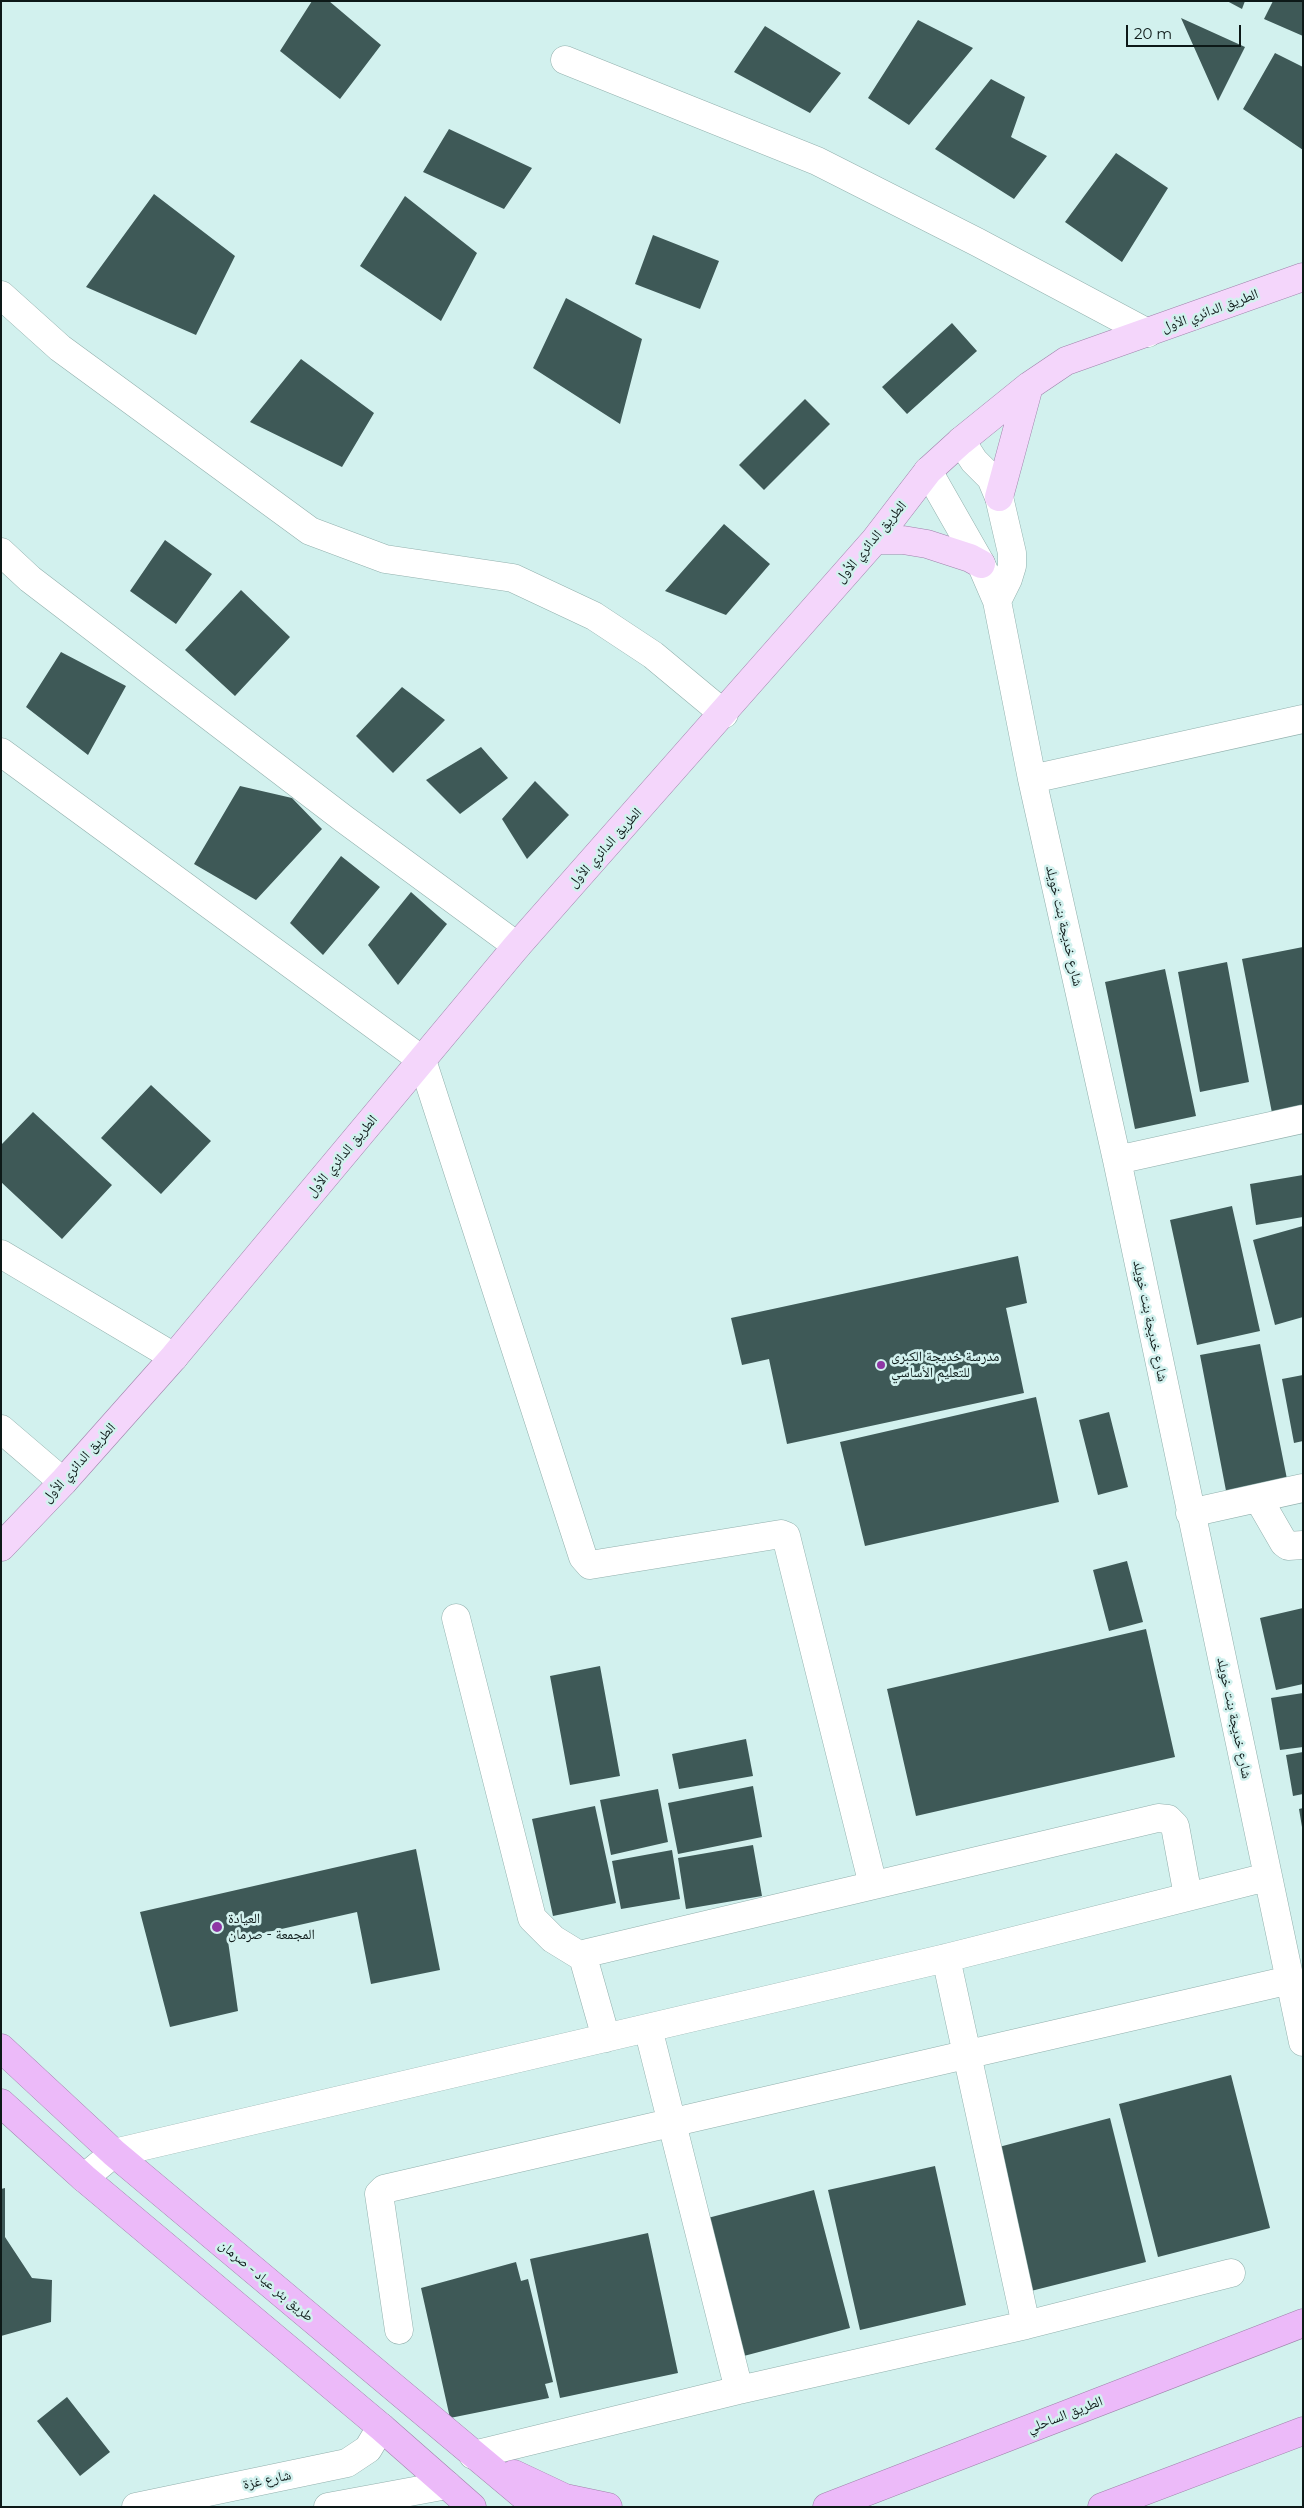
<!DOCTYPE html>
<meta charset="utf-8">
<style>
body{margin:0}
#map{position:relative;width:1304px;height:2508px;overflow:hidden;background:#d2f1ee;font-family:Montserrat,sans-serif}
canvas{display:block}
.frame{position:absolute;inset:0;border:2px solid #0d1918;pointer-events:none}
.scale{position:absolute;left:1126px;top:25px;width:115px;height:22px;box-sizing:border-box;border:2px solid #0d1918;border-top:0;padding-left:6px;font-size:15px;line-height:18px;white-space:nowrap;color:#0d1918;-webkit-text-stroke:4px #d2f1ee;paint-order:stroke}
</style>
<div id="map">
<canvas width="1304" height="2508"></canvas>
<div class="frame"></div>
<div class="scale">20 m</div>
</div>
<script>
const c = document.querySelector('canvas').getContext('2d');
c.lineJoin = 'round';
function fill(path, color) { c.fillStyle = color; c.fill(path, 'evenodd'); }
const toPath = rows => new Path2D(rows.map(r => 'M' + r).join(''));
function strokePath(path, color, width, dash) { c.strokeStyle = color; c.lineWidth = width; c.lineCap = dash ? 'butt' : 'round'; c.setLineDash(dash || []); c.stroke(path); }
function write(font, color, halo, rows, align = 'center') {
  c.font = font + ' Montserrat,"Noto Naskh Arabic",sans-serif'; c.lineWidth = 5; c.setLineDash([]); c.textBaseline = 'middle'; c.strokeStyle = halo; c.fillStyle = color; for (const [text, x, y, turn = 0] of rows) {
    c.save(); c.translate(x, y); c.rotate((+turn || 0) * Math.PI / 180); c.textAlign = isNaN(turn) ? turn : align; if (halo) c.strokeText(text, 0, 0); c.fillText(text, 0, 0); c.restore();
  }
}
fill(toPath([
 [312,1,329,1,381,45,340,99,280,51],
 [1227,1,1245,1,1242,9],
 [1273,1,1303,1,1303,36,1264,19],
 [1181,18,1245,47,1218,101],
 [918,20,973,48,909,125,868,98],
 [765,26,841,73,810,113,734,72],
 [1275,53,1303,67,1303,150,1243,109],
 [991,79,1025,97,1011,137,1047,156,1014,199,935,149],
 [449,129,532,168,504,209,423,172],
 [1116,153,1168,188,1122,262,1065,222],
 [154,194,235,256,196,335,86,287],
 [405,196,477,253,441,321,360,266],
 [653,235,719,261,700,309,635,284],
 [566,298,642,339,620,424,533,368],
 [952,323,977,351,907,414,882,387],
 [301,359,374,413,342,467,250,422],
 [805,399,830,424,764,490,739,465],
 [724,524,770,564,726,615,665,591],
 [165,540,212,574,176,624,130,591],
 [241,590,290,637,235,696,185,650],
 [61,652,126,686,88,755,26,707],
 [402,687,445,720,393,773,356,736],
 [481,747,508,778,460,814,426,780],
 [535,781,569,815,527,859,502,819],
 [240,786,292,798,322,829,256,900,194,864],
 [341,856,380,887,323,955,290,923],
 [411,892,447,924,398,985,368,945],
 [1303,947,1303,1107,1272,1113,1242,959],
 [1227,962,1249,1082,1200,1092,1178,972],
 [1165,969,1196,1116,1135,1129,1105,982],
 [151,1085,211,1141,161,1194,101,1138],
 [33,1112,112,1185,62,1239,1,1182,1,1145],
 [1303,1175,1303,1217,1256,1225,1250,1184],
 [1232,1206,1260,1331,1197,1345,1170,1220],
 [1303,1226,1303,1317,1275,1325,1253,1240],
 [1018,1256,1027,1303,1006,1308,1024,1393,787,1444,769,1359,742,1365,731,1318],
 [1260,1344,1288,1484,1227,1496,1200,1355],
 [1303,1375,1303,1441,1294,1443,1282,1379],
 [1036,1397,1059,1502,865,1546,840,1442],
 [1109,1412,1128,1487,1098,1495,1079,1420],
 [1127,1561,1143,1622,1109,1631,1093,1570],
 [1303,1608,1303,1684,1276,1690,1260,1618],
 [1146,1629,1175,1757,916,1816,887,1689],
 [600,1666,620,1776,570,1785,550,1676],
 [1303,1693,1303,1747,1280,1750,1271,1698],
 [746,1739,753,1776,679,1789,672,1754],
 [1303,1752,1303,1794,1293,1796,1286,1755],
 [753,1786,762,1837,678,1854,668,1803],
 [658,1789,668,1842,611,1855,600,1800],
 [595,1806,616,1903,553,1916,532,1819],
 [1303,1808,1303,1827,1302,1827,1299,1809],
 [753,1845,762,1896,686,1909,678,1858],
 [416,1849,440,1970,371,1984,357,1912,228,1941,238,2011,170,2027,140,1912],
 [672,1850,680,1899,621,1909,612,1861],
 [1231,2075,1270,2228,1158,2257,1119,2104],
 [1110,2118,1146,2262,1031,2291,995,2148],
 [935,2166,966,2305,860,2330,828,2190],
 [5,2188,5,2237,32,2278,52,2280,51,2322,1,2336,1,2189],
 [814,2190,850,2328,740,2357,704,2219],
 [648,2233,678,2373,560,2398,530,2259],
 [516,2262,521,2281,528,2279,553,2382,545,2384,549,2398,450,2418,421,2288],
 [67,2397,110,2452,80,2476,37,2421]
]), '#3e5957');
const minor = toPath([
 [565,60,817,161,977,242,1148,333],
 [1,295,60,348,310,531,385,559,513,578,594,616,653,655,724,714],
 [961,441,974,461,991,478,999,497,1012,553,1012,566,1008,579,997,601],
 [928,471,981,564,997,601,1032,779,1117,1160,1303,2042],
 [1,552,30,579,344,819,517,946],
 [1,752,422,1060,583,1557,590,1565,781,1534,786,1536,873,1885],
 [1032,779,1303,719],
 [1117,1160,1303,1119],
 [1,1254,174,1357],
 [1,1429,63,1482],
 [1258,1498,1284,1543,1288,1546,1303,1545],
 [1190,1513,1303,1488],
 [456,1618,532,1918,553,1939,584,1958],
 [946,1958,1026,2325],
 [648,2028,739,2390],
 [606,2038,585,1964,584,1958,587,1953,1158,1818,1168,1819,1175,1826,1188,1896],
 [84,2178,114,2153,946,1958,1267,1877],
 [399,2330,379,2194,384,2189,1290,1980],
 [473,2455,739,2390,1026,2325,1231,2273],
 [136,2507,347,2463,368,2449,381,2427],
 [328,2507,447,2485]
]);
const major = toPath([
 [999,497,1029,386],
 [875,540,903,540,927,544,970,558,981,564],
 [1,1547,63,1482,174,1357,517,946,875,540,928,471,961,441,1029,386,1066,361,1303,277]
]);
const highway = toPath([
 [1,2048,114,2153,537,2507],
 [1,2103,84,2178,381,2427,472,2507],
 [514,2474,565,2498,608,2507],
 [827,2507,1303,2323],
 [1102,2507,1303,2431]
]);
strokePath(minor, '#92b0ad', 29);
strokePath(major, '#9e82aa', 29);
strokePath(highway, '#9e82aa', 29);
strokePath(minor, '#fff', 28);
strokePath(major, '#f4d6fb', 28);
strokePath(highway, '#ecbaf9', 28);
for (const [x, y, r, color] of [
 [881,1365,5,"#8e37a4"],
 [217,1927,6,"#8e37a4"]
]) { const dot = new Path2D(); dot.arc(x, y, r, 0, 2 * Math.PI); c.fillStyle = color; c.fill(dot); strokePath(dot, '#d2f1ee', 2); }
write('14px', '#0d1918', '#d2f1ee', [
 ["الطريق الدائري الأول",1210,311,-20],
 ["الطريق الدائري الأول",871,542,-50],
 ["الطريق الدائري الأول",605,848,-48],
 ["شارع خديجة بنت خويلد",1064,926,77],
 ["الطريق الدائري الأول",342,1156,-50],
 ["شارع خديجة بنت خويلد",1150,1321,78],
 ["الطريق الدائري الأول",79,1463,-48],
 ["شارع خديجة بنت خويلد",1234,1718,78],
 ["طريق بئر عياد - صرمان",266,2281,40],
 ["الطريق الساحلي",1065,2415,-21],
 ["شارع غزة",267,2480,-12]
]);
write('14px', '#0d1918', '#d2f1ee', [
 ["مدرسة خديجة الكبرى",891,1357],
 ["للتعليم الأساسي",891,1373],
 ["العيادة",228,1919],
 ["المجمعة - صرمان",228,1935]
], 'left');
</script>
